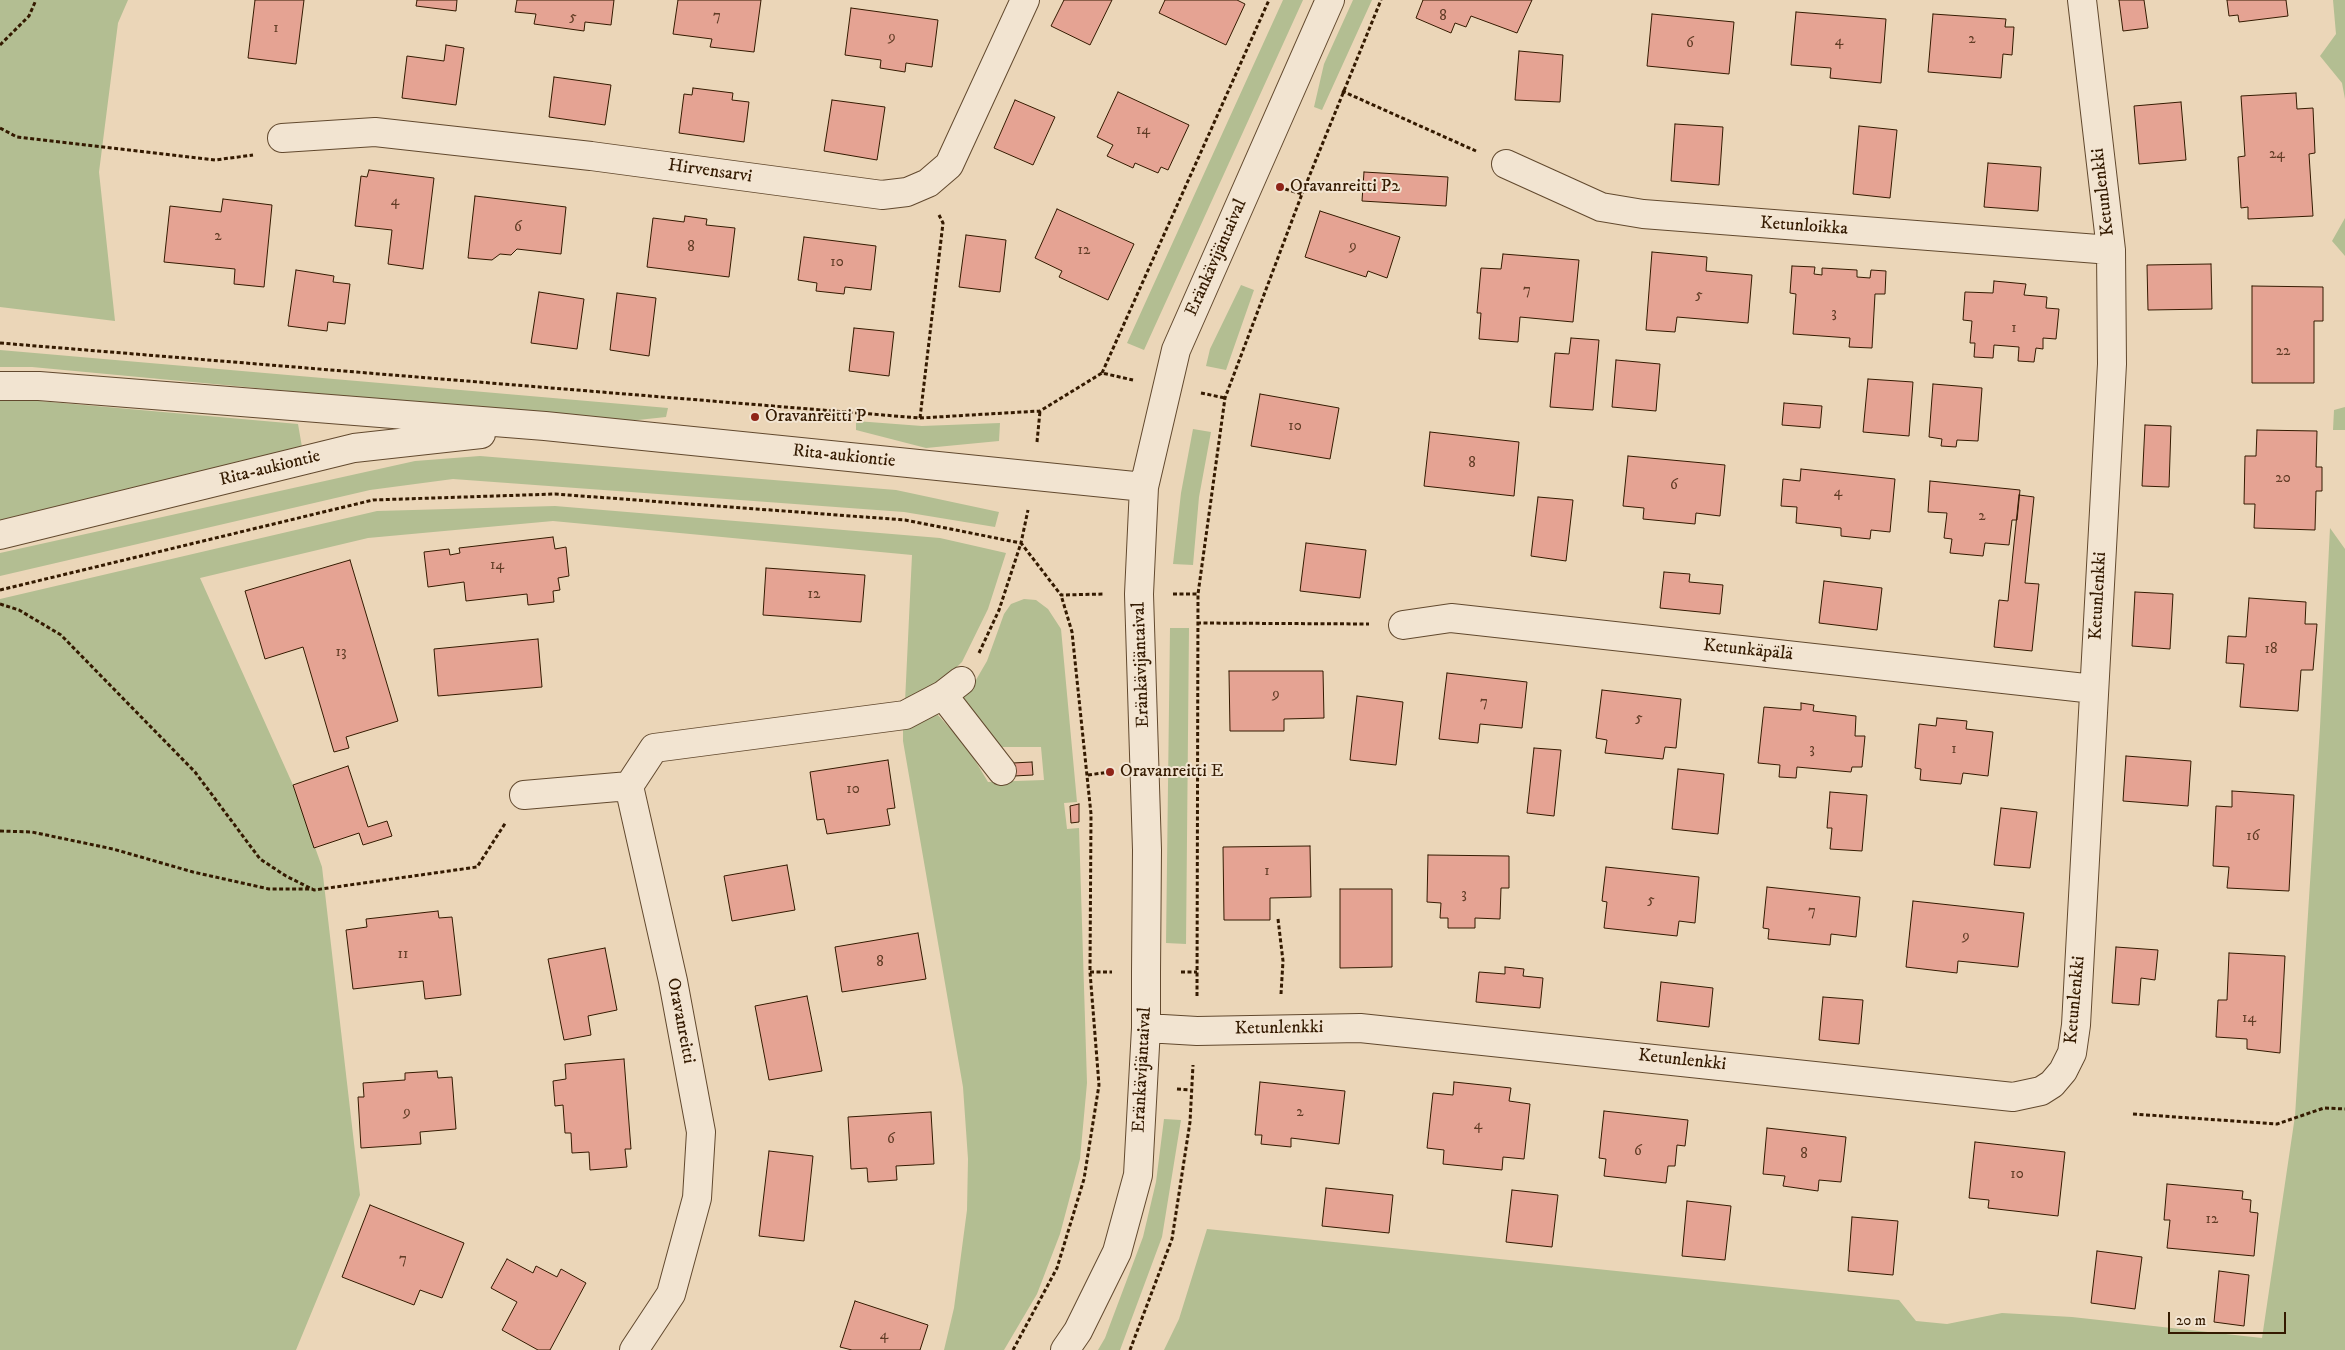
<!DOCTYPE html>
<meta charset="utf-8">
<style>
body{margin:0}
#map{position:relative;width:2345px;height:1350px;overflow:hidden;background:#ebd6b8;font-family:"IM FELL DW Pica",serif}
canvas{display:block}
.scale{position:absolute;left:2168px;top:1312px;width:118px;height:22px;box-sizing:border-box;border:2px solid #341a00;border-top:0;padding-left:6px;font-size:15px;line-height:18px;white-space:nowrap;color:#341a00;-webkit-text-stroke:4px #f2e4d1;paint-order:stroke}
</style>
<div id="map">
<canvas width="2345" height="1350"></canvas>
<div class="scale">20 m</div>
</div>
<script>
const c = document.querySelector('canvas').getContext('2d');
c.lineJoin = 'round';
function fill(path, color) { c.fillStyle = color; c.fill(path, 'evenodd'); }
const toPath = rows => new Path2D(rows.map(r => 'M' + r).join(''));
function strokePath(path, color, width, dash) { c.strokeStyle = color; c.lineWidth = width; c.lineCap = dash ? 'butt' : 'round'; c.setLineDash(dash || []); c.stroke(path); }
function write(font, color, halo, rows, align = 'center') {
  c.font = font + ' "IM FELL DW Pica",serif'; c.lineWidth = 4; c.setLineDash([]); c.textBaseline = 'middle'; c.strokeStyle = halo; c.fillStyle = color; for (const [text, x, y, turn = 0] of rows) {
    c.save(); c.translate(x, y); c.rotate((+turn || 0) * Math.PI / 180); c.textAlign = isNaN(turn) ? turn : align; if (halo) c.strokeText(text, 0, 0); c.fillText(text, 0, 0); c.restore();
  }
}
fill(toPath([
 [0,0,128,0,118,23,99,172,115,321,0,307],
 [1283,0,1303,0,1144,350,1127,343],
 [1353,0,1372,0,1322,110,1314,107,1324,64],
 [2333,0,2345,0,2345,99,2342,83,2320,56,2336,34],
 [2345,218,2345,256,2332,241],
 [1241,285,1254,290,1226,370,1206,366,1210,349],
 [0,350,668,408,666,417,619,422,32,367,0,367],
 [28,400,298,424,302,447,0,520,0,401],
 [2345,407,2345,430,2333,430,2334,410],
 [856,421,922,426,1000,423,999,441,926,448,856,430],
 [1193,429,1211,432,1199,497,1193,565,1173,564,1181,493],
 [480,456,896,490,999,512,995,527,904,512,453,479,370,490,0,576,0,553,415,461],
 [555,506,940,538,1006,553,988,609,962,662,937,686,905,702,912,555,553,521,368,538,200,578,293,785,322,867,360,1195,296,1350,0,1350,0,599,377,511],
 [2330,528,2345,549,2345,1350,1164,1350,1179,1319,1207,1229,1899,1300,1916,1321,1947,1324,2002,1313,2072,1317,2262,1338,2295,1116,2320,727],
 [1024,599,1036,600,1048,609,1061,629,1077,802,1064,803,1067,829,1079,828,1087,1083,1080,1159,1060,1234,1037,1294,1004,1350,944,1350,954,1308,967,1210,968,1159,963,1087,903,741,903,726,937,714,967,747,988,782,1044,780,1041,747,999,747,961,696,973,685,987,661,1004,614,1011,604],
 [1170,628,1189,628,1186,944,1166,943],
 [1164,1119,1181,1120,1162,1237,1120,1350,1098,1350,1105,1338,1143,1237,1156,1182]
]), '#b3be92');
const building = toPath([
 [255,0,304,0,296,64,248,58,255,0],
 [417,0,457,0,456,11,416,6,417,0],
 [517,0,614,0,611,25,585,22,584,31,534,24,536,14,515,12,517,0],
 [678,0,761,0,754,52,710,47,712,39,673,34,678,0],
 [1064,0,1112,0,1090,45,1051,26,1064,0],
 [1165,0,1237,0,1245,4,1226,45,1159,13,1165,0],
 [1423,0,1532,0,1517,33,1471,16,1466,27,1455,23,1451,33,1416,18,1423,0],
 [2119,0,2144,0,2148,28,2123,31,2119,0],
 [2227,0,2286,0,2288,16,2239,22,2238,15,2229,16,2227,0],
 [851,8,938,20,932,67,906,63,905,72,880,68,881,60,845,55,851,8],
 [1796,12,1886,19,1881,83,1830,78,1831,68,1791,65,1796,12],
 [1652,14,1734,22,1729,74,1647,66,1652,14],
 [1933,14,2006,19,2005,27,2014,27,2012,55,2003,54,2001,78,1928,72,1933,14],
 [446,45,464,48,456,105,402,98,407,56,444,61,446,45],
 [1519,51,1563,55,1560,102,1515,100,1519,51],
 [554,77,611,85,605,125,549,117,554,77],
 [693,88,733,93,732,100,749,102,744,142,679,133,684,94,692,95,693,88],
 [1118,92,1189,125,1168,170,1161,167,1158,173,1135,163,1133,168,1107,156,1113,145,1097,137,1118,92],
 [2296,93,2297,109,2313,108,2315,153,2309,154,2313,216,2248,219,2248,207,2241,208,2238,157,2245,156,2241,96,2296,93],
 [832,100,885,107,877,160,824,151,832,100],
 [1015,100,1055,117,1033,165,994,148,1015,100],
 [2181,102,2186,160,2139,164,2134,106,2181,102],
 [1675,124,1723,127,1719,185,1671,181,1675,124],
 [1859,126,1897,130,1890,198,1853,194,1859,126],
 [1988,163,2041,167,2038,211,1984,207,1988,163],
 [369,170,434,178,423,269,388,264,392,230,355,226,361,176,367,177,369,170],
 [1364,172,1448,177,1446,206,1362,201,1364,172],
 [475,196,566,207,561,254,517,249,511,255,500,254,492,260,468,258,475,196],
 [223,199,272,205,264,287,234,284,235,269,164,262,170,206,221,212,223,199],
 [1057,209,1134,244,1108,300,1059,277,1062,271,1035,258,1057,209],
 [1320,211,1400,237,1387,278,1368,271,1366,277,1305,257,1320,211],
 [685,216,707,219,706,225,735,228,729,277,647,267,653,218,684,222,685,216],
 [966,235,1006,240,1000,292,959,287,966,235],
 [804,237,876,246,871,290,845,287,844,294,816,291,817,283,798,280,804,237],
 [1652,252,1707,257,1706,271,1752,275,1748,323,1677,317,1675,332,1646,330,1652,252],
 [1503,254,1579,260,1573,322,1520,317,1518,342,1479,339,1481,313,1477,313,1481,268,1501,269,1503,254],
 [2211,264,2212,309,2148,310,2147,265,2211,264],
 [1792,266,1815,267,1814,274,1822,275,1822,268,1857,270,1857,277,1870,278,1871,270,1886,271,1885,294,1875,294,1872,348,1849,347,1850,338,1793,334,1796,294,1790,293,1792,266],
 [296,270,334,276,333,282,350,284,345,324,328,322,327,331,288,326,296,270],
 [1994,281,2026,284,2024,295,2047,297,2046,308,2059,309,2056,339,2043,338,2043,349,2036,348,2034,362,2018,361,2019,347,1994,345,1993,358,1974,357,1975,343,1970,343,1972,321,1963,320,1965,292,1993,293,1994,281],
 [2252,286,2323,287,2323,321,2314,321,2314,383,2252,383,2252,286],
 [539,292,584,299,577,349,531,343,539,292],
 [617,293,656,298,649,356,610,350,617,293],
 [854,328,894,332,889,376,849,371,854,328],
 [1571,338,1599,340,1593,410,1550,407,1555,353,1569,354,1571,338],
 [1616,360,1660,364,1656,411,1612,407,1616,360],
 [1868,379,1913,382,1909,436,1863,432,1868,379],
 [1933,384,1982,388,1978,441,1957,440,1956,447,1941,446,1942,439,1929,437,1933,384],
 [1260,394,1339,408,1330,459,1251,446,1260,394],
 [1784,403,1822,406,1820,428,1782,425,1784,403],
 [2145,425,2171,426,2169,487,2142,486,2145,425],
 [2257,430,2317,431,2316,467,2322,467,2322,491,2316,491,2315,530,2254,528,2255,504,2244,504,2245,456,2256,456,2257,430],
 [1430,432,1519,442,1514,496,1424,486,1430,432],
 [1628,456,1725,465,1720,516,1696,513,1695,524,1643,519,1644,508,1623,506,1628,456],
 [1801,469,1895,479,1890,532,1871,530,1870,539,1841,536,1841,528,1796,523,1797,507,1781,506,1783,479,1800,481,1801,469],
 [1930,481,2020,490,2017,520,2012,520,2009,545,1985,543,1983,556,1950,553,1952,539,1944,538,1947,513,1928,512,1930,481],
 [2019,495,2034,497,2025,583,2039,584,2032,651,1994,647,1999,600,2008,601,2019,495],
 [1538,497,1573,500,1566,561,1531,556,1538,497],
 [553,537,555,549,566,547,569,576,558,578,560,590,553,591,554,602,528,605,527,594,466,601,464,582,428,587,424,552,449,549,450,555,460,553,459,548,553,537],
 [1306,543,1366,550,1360,598,1300,591,1306,543],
 [350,560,398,721,346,737,349,748,334,752,303,647,265,659,245,591,350,560],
 [766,568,865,575,861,622,763,615,766,568],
 [1664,572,1690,574,1689,582,1723,585,1720,614,1660,608,1664,572],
 [1824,581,1882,588,1877,630,1819,623,1824,581],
 [2135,592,2173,594,2170,649,2132,646,2135,592],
 [2249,598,2306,602,2305,624,2317,624,2313,670,2301,670,2298,711,2240,707,2244,664,2226,663,2228,636,2246,637,2249,598],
 [538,639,542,687,438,696,434,649,538,639],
 [1229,671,1323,671,1324,718,1284,719,1284,731,1230,731,1229,671],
 [1447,673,1527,682,1522,728,1480,724,1478,743,1439,739,1447,673],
 [1602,690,1681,699,1676,748,1665,747,1663,759,1605,753,1607,740,1596,738,1602,690],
 [1357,696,1403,702,1396,765,1350,760,1357,696],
 [1801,703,1814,705,1813,711,1856,716,1855,736,1865,736,1862,767,1852,767,1851,772,1797,767,1796,778,1779,777,1780,765,1758,763,1764,707,1801,710,1801,703],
 [1937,718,1967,721,1966,729,1993,732,1988,776,1963,773,1961,784,1920,780,1921,769,1915,768,1919,724,1936,726,1937,718],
 [1534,748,1561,750,1554,816,1527,813,1534,748],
 [2126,756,2191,761,2188,806,2123,801,2126,756],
 [888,760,895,808,887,809,890,825,827,834,824,819,817,820,810,772,888,760],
 [1032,762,1033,775,1014,776,1013,763,1032,762],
 [348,766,368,827,387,821,392,836,363,845,359,833,314,848,293,785,348,766],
 [1678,769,1724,774,1718,834,1672,829,1678,769],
 [2232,791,2294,795,2289,891,2227,888,2229,867,2213,866,2216,806,2232,807,2232,791],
 [1830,792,1867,795,1862,851,1830,849,1832,828,1827,828,1830,792],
 [1079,804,1079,822,1071,823,1070,806,1079,804],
 [2001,808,2037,812,2030,868,1994,865,2001,808],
 [1310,846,1311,897,1270,898,1270,920,1224,920,1223,847,1310,846],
 [1428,855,1509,856,1509,888,1501,888,1500,919,1475,918,1475,928,1448,928,1448,918,1440,918,1441,903,1427,902,1428,855],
 [787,865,795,910,732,921,724,876,787,865],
 [1606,867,1699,877,1695,923,1679,921,1677,936,1604,928,1607,902,1602,901,1606,867],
 [1767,887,1860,897,1856,937,1831,934,1830,945,1768,939,1769,929,1763,928,1767,887],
 [1340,889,1392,889,1392,967,1340,968,1340,889],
 [1913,901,2024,913,2018,967,1958,961,1957,973,1906,967,1913,901],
 [438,911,439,918,452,917,461,995,425,999,423,981,353,989,346,930,367,927,366,919,438,911],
 [918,933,926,979,842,992,835,947,918,933],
 [2116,947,2158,950,2155,980,2141,978,2139,1005,2112,1003,2116,947],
 [605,948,617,1010,588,1016,591,1035,564,1040,548,959,605,948],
 [2229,953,2285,956,2280,1053,2247,1049,2247,1039,2216,1037,2218,1000,2227,1000,2229,953],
 [1505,967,1524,969,1523,976,1543,978,1540,1008,1476,1002,1479,972,1505,974,1505,967],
 [1661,982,1713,988,1709,1027,1657,1021,1661,982],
 [807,996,822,1071,769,1080,755,1006,807,996],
 [1823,997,1863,1000,1859,1044,1819,1040,1823,997],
 [624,1059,631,1149,625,1149,627,1167,590,1170,589,1152,572,1153,571,1133,565,1133,563,1105,555,1106,553,1081,566,1079,565,1064,624,1059],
 [437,1071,438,1078,452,1077,456,1129,420,1132,421,1144,361,1148,358,1097,364,1097,363,1083,405,1080,405,1073,437,1071],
 [1260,1082,1345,1091,1339,1144,1291,1138,1291,1147,1261,1144,1262,1135,1255,1135,1260,1082],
 [1454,1082,1511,1088,1509,1101,1530,1104,1524,1159,1503,1157,1502,1170,1443,1164,1444,1150,1427,1148,1433,1093,1453,1095,1454,1082],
 [1604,1111,1688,1120,1685,1146,1677,1145,1675,1166,1668,1166,1666,1183,1604,1176,1606,1159,1599,1158,1604,1111],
 [931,1112,934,1164,896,1166,897,1180,868,1182,867,1168,851,1169,848,1117,931,1112],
 [1767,1128,1846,1137,1841,1182,1819,1180,1818,1191,1783,1186,1785,1176,1763,1174,1767,1128],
 [1975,1142,2065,1152,2058,1216,1988,1208,1989,1200,1969,1198,1975,1142],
 [769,1151,813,1156,804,1241,759,1236,769,1151],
 [2167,1184,2243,1191,2242,1199,2251,1200,2250,1212,2258,1213,2254,1256,2167,1248,2170,1220,2164,1220,2167,1184],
 [1326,1188,1393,1195,1389,1233,1322,1226,1326,1188],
 [1512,1190,1558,1195,1552,1247,1506,1242,1512,1190],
 [1687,1201,1731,1206,1725,1260,1682,1256,1687,1201],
 [370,1205,464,1243,442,1298,420,1290,414,1305,342,1277,370,1205],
 [1852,1217,1898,1221,1893,1275,1848,1271,1852,1217],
 [2097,1251,2142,1257,2135,1309,2091,1303,2097,1251],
 [507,1259,533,1273,536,1266,557,1277,561,1269,586,1283,550,1350,538,1350,502,1330,517,1302,491,1288,507,1259],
 [2219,1271,2249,1275,2244,1326,2214,1322,2219,1271],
 [855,1301,928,1325,920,1350,852,1350,840,1347,855,1301]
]);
fill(building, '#e5a393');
strokePath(building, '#341a00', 1);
const minor = toPath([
 [282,138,375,132,591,156,882,195,907,192,928,183,949,165,1025,0],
 [1506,164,1601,207,1643,214,2111,250],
 [0,386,39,386,545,426,1144,487],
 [0,535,354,448,481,434],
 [1403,625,1451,618,2094,689],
 [943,695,1002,771],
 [629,786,654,748,905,715,943,695,961,681],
 [524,795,629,786,673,981,701,1132,697,1198,671,1294,634,1350],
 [1146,1028,1197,1031,1360,1028,2013,1097,2041,1091,2052,1084,2063,1071,2072,1053,2076,1025,2112,364,2111,250,2082,0],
 [1065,1350,1078,1331,1117,1252,1138,1175,1146,1028,1146,972,1147,850,1139,594,1144,487,1176,350,1330,0]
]);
strokePath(minor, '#62492e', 30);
strokePath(toPath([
 [0,45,29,16,36,0],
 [1342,91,1476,151],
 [0,128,17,137,215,160,253,155],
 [1285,189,1302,194],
 [0,343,920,418,1040,411,1102,373,1133,380],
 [1102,373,1269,0],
 [1201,393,1225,398],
 [920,418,943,223,939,215],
 [1037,442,1040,411],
 [0,590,373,500,555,494,905,520,1021,543,1028,510],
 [1173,594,1198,594],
 [0,604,19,610,61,635,195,772,260,859,286,876,314,890,477,867,506,822],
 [1197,623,1369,624],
 [979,653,999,610,1021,543,1061,595,1104,594],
 [1088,775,1110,772],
 [0,831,32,832,113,849,193,872,269,889,313,889],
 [1278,919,1283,961,1281,994],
 [1090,972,1112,972],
 [1181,972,1197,972],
 [1197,996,1198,594,1225,398,1302,194,1381,0],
 [1177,1089,1190,1090],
 [2133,1114,2277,1124,2324,1108,2345,1109],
 [1013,1350,1057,1268,1084,1179,1099,1085,1090,972,1091,814,1072,632,1061,595],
 [1130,1350,1172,1239,1190,1122,1193,1065]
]), '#341a00', 3, [4, 2.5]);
strokePath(minor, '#f2e4d1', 28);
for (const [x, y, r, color] of [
 [1280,187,5,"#8f2418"],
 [755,417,5,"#8f2418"],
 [1110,772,5,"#8f2418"]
]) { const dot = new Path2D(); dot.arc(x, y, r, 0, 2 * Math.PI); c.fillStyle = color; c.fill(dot); strokePath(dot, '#f2e4d1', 2); }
write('15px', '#603c25', null, [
 ["7",717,17],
 ["8",1443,17],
 ["5",573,18],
 ["1",276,29],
 ["9",892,38],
 ["2",1972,40],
 ["4",1839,42],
 ["6",1690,44],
 ["14",1143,131],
 ["24",2277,155],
 ["4",395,202],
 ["6",518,228],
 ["2",218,237],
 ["9",1353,247],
 ["8",691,248],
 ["12",1084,251],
 ["10",837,263],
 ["7",1527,291],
 ["5",1699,296],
 ["3",1834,314],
 ["1",2014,329],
 ["22",2283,352],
 ["10",1295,427],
 ["8",1472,464],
 ["20",2283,479],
 ["6",1674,486],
 ["4",1838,493],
 ["2",1982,517],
 ["14",497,566],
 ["12",814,595],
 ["18",2271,650],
 ["13",341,653],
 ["9",1276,695],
 ["7",1484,703],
 ["5",1639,719],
 ["3",1812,750],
 ["1",1954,750],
 ["10",853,790],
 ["16",2253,837],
 ["1",1267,872],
 ["3",1464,895],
 ["5",1651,901],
 ["7",1812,912],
 ["9",1966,937],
 ["11",403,955],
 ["8",880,963],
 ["14",2249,1019],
 ["9",407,1113],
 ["2",1300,1113],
 ["4",1478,1126],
 ["6",891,1140],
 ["6",1638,1152],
 ["8",1804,1155],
 ["10",2017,1175],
 ["12",2212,1220],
 ["7",403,1260],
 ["4",884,1336]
]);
write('18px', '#341a00', '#f2e4d1', [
 ["Hirvensarvi",710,172,8],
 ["Ketunlenkki",2104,192,-97],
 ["Ketunloikka",1804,227,4],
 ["Eränkävijäntaival",1217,258,-66],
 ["Rita-aukiontie",844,457,6],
 ["Rita-aukiontie",270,469,-14],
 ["Ketunlenkki",2099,596,-87],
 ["Ketunkäpälä",1748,651,6],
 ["Eränkävijäntaival",1142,665,-92],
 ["Ketunlenkki",2076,1000,-85],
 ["Oravanreitti",680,1021,79],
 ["Ketunlenkki",1279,1029,-1],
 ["Ketunlenkki",1682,1061,6],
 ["Eränkävijäntaival",1143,1070,-87]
]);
write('18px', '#341a00', '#f2e4d1', [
 ["Oravanreitti P2",1290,187],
 ["Oravanreitti P",765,417],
 ["Oravanreitti E",1120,772]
], 'left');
</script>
